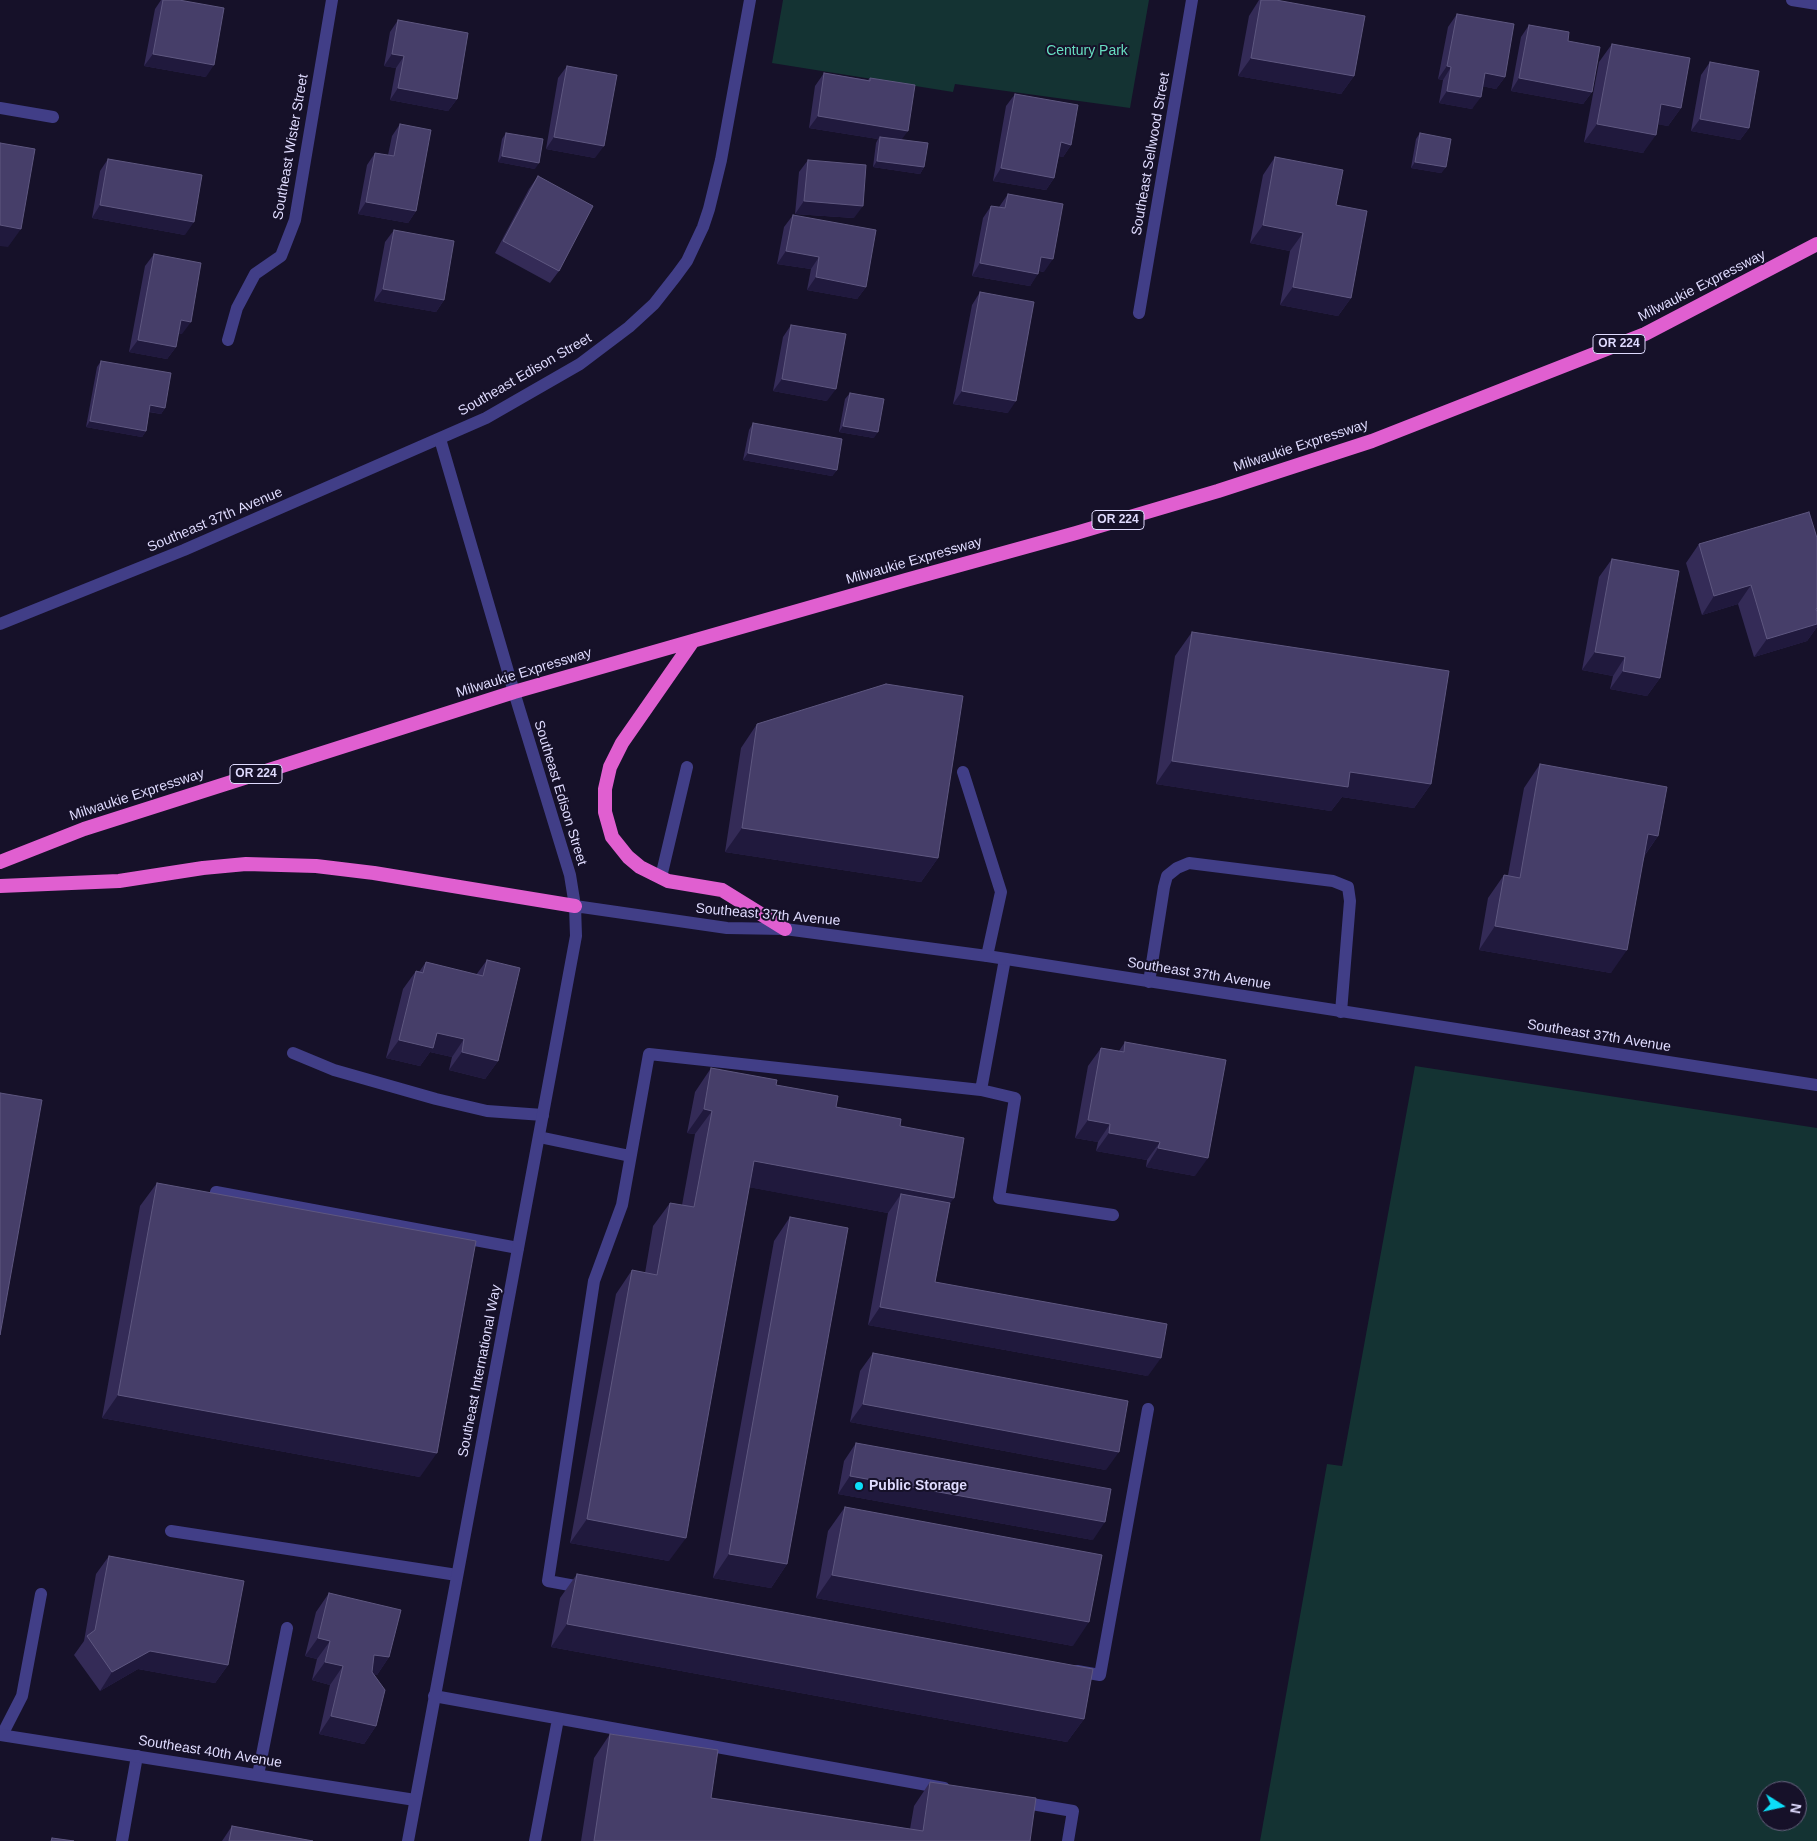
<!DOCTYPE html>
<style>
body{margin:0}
#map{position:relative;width:1817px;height:1841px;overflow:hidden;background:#161129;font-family:Arial,sans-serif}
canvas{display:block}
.north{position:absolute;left:1757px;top:1781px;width:50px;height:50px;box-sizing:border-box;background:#161129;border:1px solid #66627e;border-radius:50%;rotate:100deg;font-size:14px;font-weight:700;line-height:20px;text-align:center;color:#dfdbfe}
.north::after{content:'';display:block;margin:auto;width:18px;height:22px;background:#0cdef8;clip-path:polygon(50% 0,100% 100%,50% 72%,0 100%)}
</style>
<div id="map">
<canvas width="1817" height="1841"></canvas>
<div class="north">N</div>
</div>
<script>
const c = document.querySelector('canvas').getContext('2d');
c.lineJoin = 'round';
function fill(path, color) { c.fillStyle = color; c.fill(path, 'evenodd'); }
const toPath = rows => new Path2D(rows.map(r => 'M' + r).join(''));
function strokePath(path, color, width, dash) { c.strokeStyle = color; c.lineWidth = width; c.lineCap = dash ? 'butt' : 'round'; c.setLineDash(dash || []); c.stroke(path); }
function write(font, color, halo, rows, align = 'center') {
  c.font = font + ' Arial,sans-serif'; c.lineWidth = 4; c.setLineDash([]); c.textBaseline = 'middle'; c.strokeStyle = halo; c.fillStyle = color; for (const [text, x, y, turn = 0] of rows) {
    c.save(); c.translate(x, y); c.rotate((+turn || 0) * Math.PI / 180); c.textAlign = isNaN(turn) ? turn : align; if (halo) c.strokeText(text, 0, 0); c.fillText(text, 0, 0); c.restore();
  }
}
fill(toPath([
 [783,0,1149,0,1130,108,955,84,953,92,772,63],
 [1415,1066,1817,1128,1817,1841,1260,1841,1327,1464,1342,1466],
 [1767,1791,1797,1791,1797,1821,1767,1821]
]), '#143333');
strokePath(toPath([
 [0,108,53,117],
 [963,772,1001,892,987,956],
 [661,877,687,767],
 [1005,959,981,1090,1015,1098,999,1198,1113,1215],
 [1149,982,1164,887,1167,876,1177,868,1189,863,1333,881,1348,887,1350,901,1341,1012],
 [293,1053,334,1070,436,1099,487,1111,543,1115],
 [539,1137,630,1156],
 [216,1192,518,1248],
 [171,1531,457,1575],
 [586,1588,548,1581,594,1281,622,1205,649,1054,981,1090],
 [1077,1671,1100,1675,1148,1409],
 [434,1696,944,1788],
 [2,1735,22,1696,41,1594],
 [258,1775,287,1628],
 [1020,1802,1073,1811,1068,1841],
 [122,1841,137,1756],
 [535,1841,558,1719]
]), '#413e87', 12);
strokePath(toPath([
 [1792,0,1817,4],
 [1139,313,1192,0],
 [228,340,237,308,255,274,281,256,295,220,332,0],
 [440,439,514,692],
 [0,624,184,550,486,418,580,364,629,327,654,304,676,276,687,261,703,227,709,209,721,160,750,0],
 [0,1735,415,1800]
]), '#413e87', 12);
strokePath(toPath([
 [575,906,727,928,785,929,987,956,1817,1085],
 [408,1841,576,936,575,906,570,875,514,692]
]), '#413e87', 12);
strokePath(toPath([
 [693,641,622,743,610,767,605,789,605,812,612,837,628,857,640,867,668,881,722,890,785,929],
 [0,862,84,829,514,692,906,580,1076,533,1218,491,1372,441,1645,334,1817,244],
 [0,886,119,881,203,868,246,864,316,866,374,873,575,906]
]), '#e05fd0', 14);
fill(toPath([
 [161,0,179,0,206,77,144,66,155,9],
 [1259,0,1276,0,1354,76,1341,94,1238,76,1249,16],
 [1457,14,1505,77,1496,89,1482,86,1472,109,1439,103,1443,80,1438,79,1448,27],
 [398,20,457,99,448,111,390,100,396,68,384,66,390,32],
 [1529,25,1568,41,1592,92,1583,104,1511,91,1521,37],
 [1612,44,1681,108,1668,126,1658,124,1643,153,1584,142,1599,62],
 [1710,62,1749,128,1740,140,1691,131,1701,75],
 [567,66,595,158,546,149,558,78],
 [824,73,868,80,870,78,901,140,924,167,920,174,873,167,876,143,878,139,809,128,815,86],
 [1015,94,1071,145,1063,157,1059,156,1054,178,1046,190,993,181,1006,106],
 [400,124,416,211,408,223,358,214,367,165,375,153,388,155,392,136],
 [506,133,535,169,498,162,502,139],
 [1420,133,1446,167,1441,173,1411,168,1416,139],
 [1275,157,1336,205,1351,298,1338,316,1280,305,1290,251,1250,243,1263,175],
 [108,159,185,235,92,218,100,171],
 [808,160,854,218,795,214,799,172],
 [538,176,559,271,550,283,495,253,529,189],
 [1008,194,1044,272,1039,271,1030,286,972,276,983,218,991,206,999,207],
 [793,215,866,287,857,299,807,290,811,269,777,264,784,227],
 [394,230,444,300,436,312,374,301,385,242],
 [154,254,182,334,178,333,176,347,167,359,129,352,145,266],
 [980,292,1008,413,953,404,972,305],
 [791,325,827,401,773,391,783,337],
 [101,361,165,408,161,414,149,412,146,431,142,437,86,427,97,367],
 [850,393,874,438,839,432,845,399],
 [753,423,837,470,832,476,743,460,749,430],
 [1817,538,1817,627,1807,641,1754,657,1738,604,1702,615,1686,563,1699,544],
 [1612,559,1660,678,1647,696,1610,689,1613,676,1582,670,1599,577],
 [1192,632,1431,784,1414,808,1342,797,1331,811,1156,784,1175,656],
 [757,724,938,858,921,882,725,852,741,748],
 [1540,764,1658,836,1645,855,1611,973,1479,950,1488,898,1504,875,1508,875,1524,788],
 [487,960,498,1061,485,1079,449,1070,452,1057,430,1052,420,1066,386,1058,403,989,416,971,419,972,426,962,476,975],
 [1125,1042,1195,1176,1146,1167,1147,1160,1096,1151,1098,1142,1075,1138,1088,1066,1101,1048,1119,1051],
 [711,1068,776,1085,836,1107,900,1126,950,1203,935,1282,1148,1376,868,1325,888,1213,749,1187,669,1561,570,1543,616,1294,632,1270,645,1273,653,1226,670,1203,682,1205,695,1134,687,1133,695,1092],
 [157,1183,420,1477,102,1418,140,1206],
 [790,1217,787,1564,771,1588,713,1578,774,1241],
 [873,1353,1106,1470,850,1422,860,1371],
 [856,1443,1093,1540,838,1494,844,1461],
 [845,1507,1073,1646,816,1598,828,1531],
 [109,1556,228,1665,215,1683,138,1669,100,1691,74,1655,84,1641,96,1574],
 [577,1574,1084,1719,1067,1742,551,1647,560,1598],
 [329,1593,389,1657,377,1675,374,1674,376,1726,364,1744,319,1734,330,1685,312,1680,317,1659,305,1656,316,1612],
 [610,1734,711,1798,910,1829,914,1806,930,1782,1030,1841,581,1841,594,1758],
 [232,1826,313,1841,222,1841]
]), '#342b57');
fill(toPath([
 [153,54,214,65,206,77,144,66],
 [392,54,404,56,396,68,384,66],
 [1251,58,1354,76,1341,94,1238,76],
 [1447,66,1451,67,1443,80,1438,79],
 [1485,73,1505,77,1496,89,1476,85],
 [1519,78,1592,92,1583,104,1511,91],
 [398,88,457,99,448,111,390,100],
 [1447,91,1481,97,1472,109,1439,103],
 [1661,104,1681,108,1668,126,1649,123],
 [818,116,908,131,899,143,880,137,878,139,809,128],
 [1700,119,1749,128,1740,140,1691,131],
 [1597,124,1656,135,1643,153,1584,142],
 [554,137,604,146,595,158,546,149],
 [1061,142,1071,145,1063,157,1053,155],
 [502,156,539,163,535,169,498,162],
 [877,161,924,167,920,174,873,167],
 [1415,162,1446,167,1441,173,1411,168],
 [1001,168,1054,178,1046,190,993,181],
 [804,201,863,206,854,218,795,214],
 [366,202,416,211,408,223,358,214],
 [100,205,194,222,185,235,92,218],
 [0,225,21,229,8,247,0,246],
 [1263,225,1303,233,1290,251,1250,243],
 [786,251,819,257,811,269,777,264],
 [1041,257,1053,259,1044,272,1033,269],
 [980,263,1038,274,1030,286,972,276],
 [816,277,866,287,857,299,807,290],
 [1293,287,1351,298,1338,316,1280,305],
 [383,289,444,300,436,312,374,301],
 [181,320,191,322,182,334,172,332],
 [138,340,176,347,167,359,129,352],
 [782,379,836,389,827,401,773,391],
 [962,391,1016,401,1008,413,953,404],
 [150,405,165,408,161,414,146,411],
 [90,421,146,431,142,437,86,427],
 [843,426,878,432,874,438,839,432],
 [748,453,837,470,832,476,743,460],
 [1751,585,1738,604,1702,615,1714,596],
 [1817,624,1817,627,1807,641,1754,657,1767,639],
 [1595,652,1625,657,1613,676,1582,670],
 [1623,671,1660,678,1647,696,1610,689],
 [1172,761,1350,772,1431,784,1414,808,1342,797,1331,811,1156,784],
 [742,828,938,858,921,882,725,852],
 [1648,834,1658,836,1641,860],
 [1495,926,1627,950,1611,973,1479,950],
 [437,1033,464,1039,452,1057,430,1052,420,1066,386,1058,399,1040],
 [462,1052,498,1061,485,1079,449,1070],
 [704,1109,712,1111,695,1134,687,1133],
 [1088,1120,1110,1124,1098,1142,1075,1138],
 [1109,1133,1160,1142,1147,1160,1096,1151],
 [1158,1148,1208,1158,1195,1176,1146,1167],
 [754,1161,954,1198,937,1222,901,1194,888,1213,737,1185],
 [880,1307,1161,1358,1148,1376,868,1325],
 [118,1395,437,1453,420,1477,102,1418],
 [863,1404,1119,1452,1106,1470,850,1422],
 [850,1476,1105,1522,1093,1540,838,1494],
 [587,1519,686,1538,669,1561,570,1543],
 [729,1554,787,1564,771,1588,713,1578],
 [832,1575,1089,1622,1073,1646,816,1598],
 [567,1624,1084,1719,1067,1742,551,1647],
 [318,1638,330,1641,317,1659,305,1656],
 [150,1651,228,1665,215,1683,138,1669,100,1691,112,1672],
 [374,1655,389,1657,377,1675,361,1673],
 [325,1662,343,1666,330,1685,312,1680],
 [331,1716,376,1726,364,1744,319,1734]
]), '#20193d');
const building = toPath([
 [163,0,179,0,224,8,214,65,153,54,163,0],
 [1261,0,1276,0,1365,16,1354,76,1251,58,1261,0],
 [1457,14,1514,24,1505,77,1485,73,1481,97,1447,91,1451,67,1447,66,1457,14],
 [398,20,468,33,457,99,398,88,404,56,392,54,398,20],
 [1529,25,1569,32,1568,41,1600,47,1592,92,1519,78,1529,25],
 [1612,44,1690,58,1681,108,1661,104,1656,135,1597,124,1612,44],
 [1710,62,1759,71,1749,128,1700,119,1710,62],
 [567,66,617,75,604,146,554,137,567,66],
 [824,73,870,81,870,78,915,85,908,131,818,116,824,73],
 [1015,94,1078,105,1071,145,1061,142,1054,178,1001,168,1015,94],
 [400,124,431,130,416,211,366,202,375,153,394,156,400,124],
 [506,133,543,139,539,163,502,156,506,133],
 [1420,133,1451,139,1446,167,1415,162,1420,133],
 [880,137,928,143,924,167,877,161,880,137],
 [0,143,35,149,21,229,0,225,0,143],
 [1275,157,1343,170,1336,205,1367,211,1351,298,1293,287,1303,233,1263,225,1275,157],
 [108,159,202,175,194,222,100,205,108,159],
 [808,160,866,165,863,206,804,201,808,160],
 [538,176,593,206,559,271,503,241,538,176],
 [1008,194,1063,204,1053,259,1041,257,1038,274,980,263,991,206,1005,208,1008,194],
 [793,215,876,230,866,287,816,277,819,257,786,251,793,215],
 [394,230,454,241,444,300,383,289,394,230],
 [154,254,201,263,191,322,181,320,176,347,138,340,154,254],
 [980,292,1034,302,1016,401,962,391,980,292],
 [791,325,846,334,836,389,782,379,791,325],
 [101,361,171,373,165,408,150,405,146,431,90,421,101,361],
 [850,393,884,399,878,432,843,426,850,393],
 [753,423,842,439,837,470,748,453,753,423],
 [1809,512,1817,538,1817,608,1816,609,1817,612,1817,624,1767,639,1751,585,1714,596,1699,544,1809,512],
 [1612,559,1679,571,1660,678,1623,671,1625,657,1595,652,1612,559],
 [1192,632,1449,671,1431,784,1350,772,1348,787,1172,761,1192,632],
 [886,684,963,696,938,858,742,828,757,724,886,684],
 [1540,764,1667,787,1658,836,1648,834,1627,950,1495,926,1504,875,1520,878,1540,764],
 [487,960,520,968,498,1061,462,1052,464,1039,437,1033,433,1048,399,1040,416,971,423,973,426,962,483,976,487,960],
 [1125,1042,1226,1060,1208,1158,1158,1148,1160,1142,1109,1133,1110,1124,1088,1120,1101,1048,1124,1052,1125,1042],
 [711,1068,777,1080,776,1085,838,1096,836,1107,901,1119,900,1126,964,1138,954,1198,754,1161,686,1538,587,1519,632,1270,657,1275,670,1203,694,1207,712,1111,704,1109,711,1068],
 [0,1093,42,1100,0,1335,0,1093],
 [157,1183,476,1241,437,1453,118,1395,157,1183],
 [901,1194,950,1203,935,1282,1167,1324,1161,1358,880,1307,901,1194],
 [790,1217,848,1228,787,1564,729,1554,790,1217],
 [873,1353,1128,1401,1119,1452,863,1404,873,1353],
 [856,1443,1111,1489,1105,1522,850,1476,856,1443],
 [845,1507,1102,1555,1089,1622,832,1575,845,1507],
 [109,1556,244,1581,228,1665,150,1651,112,1672,87,1636,95,1630,109,1556],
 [577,1574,1093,1669,1084,1719,567,1624,577,1574],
 [329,1593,401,1610,389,1657,374,1655,372,1672,385,1690,376,1726,331,1716,343,1666,325,1662,330,1641,318,1638,329,1593],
 [610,1734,718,1750,711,1798,923,1831,930,1782,1036,1798,1030,1841,594,1841,610,1734],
 [232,1826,313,1841,229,1841,232,1826],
 [52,1838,74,1841,51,1841,52,1838]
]);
fill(building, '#463e69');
strokePath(building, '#5e5780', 1);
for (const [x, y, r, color] of [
 [859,1486,5,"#0cdef8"]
]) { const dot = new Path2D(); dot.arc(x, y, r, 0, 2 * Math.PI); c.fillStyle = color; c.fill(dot); strokePath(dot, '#161129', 2); }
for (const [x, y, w] of [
 [1619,344,52],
 [1118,520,52],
 [256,774,52]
]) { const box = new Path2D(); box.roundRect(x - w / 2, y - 9.5, w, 19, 4); c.fillStyle = '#161129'; c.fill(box); strokePath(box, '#dfdbfe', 1); }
write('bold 12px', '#dfdbfe', null, [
 ["OR 224",1619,344],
 ["OR 224",1118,520],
 ["OR 224",256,774]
]);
write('14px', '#67dec1', '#161129', [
 ["Century Park",1087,51]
]);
write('14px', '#dfdbfe', '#161129', [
 ["Southeast Wister Street",291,147,-80],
 ["Southeast Sellwood Street",1151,154,-80],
 ["Milwaukie Expressway",1702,286,-27],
 ["Southeast Edison Street",525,375,-30],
 ["Milwaukie Expressway",1301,446,-18],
 ["Southeast 37th Avenue",215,520,-23],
 ["Milwaukie Expressway",914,561,-16],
 ["Milwaukie Expressway",524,673,-17],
 ["Southeast Edison Street",560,793,73],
 ["Milwaukie Expressway",137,795,-18],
 ["Southeast 37th Avenue",768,915,5],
 ["Southeast 37th Avenue",1199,974,9],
 ["Southeast 37th Avenue",1599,1036,9],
 ["Southeast International Way",480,1371,-79],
 ["Southeast 40th Avenue",210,1752,9]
]);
write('bold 14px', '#dfdbfe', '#161129', [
 ["Public Storage",869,1486]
], 'left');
</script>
